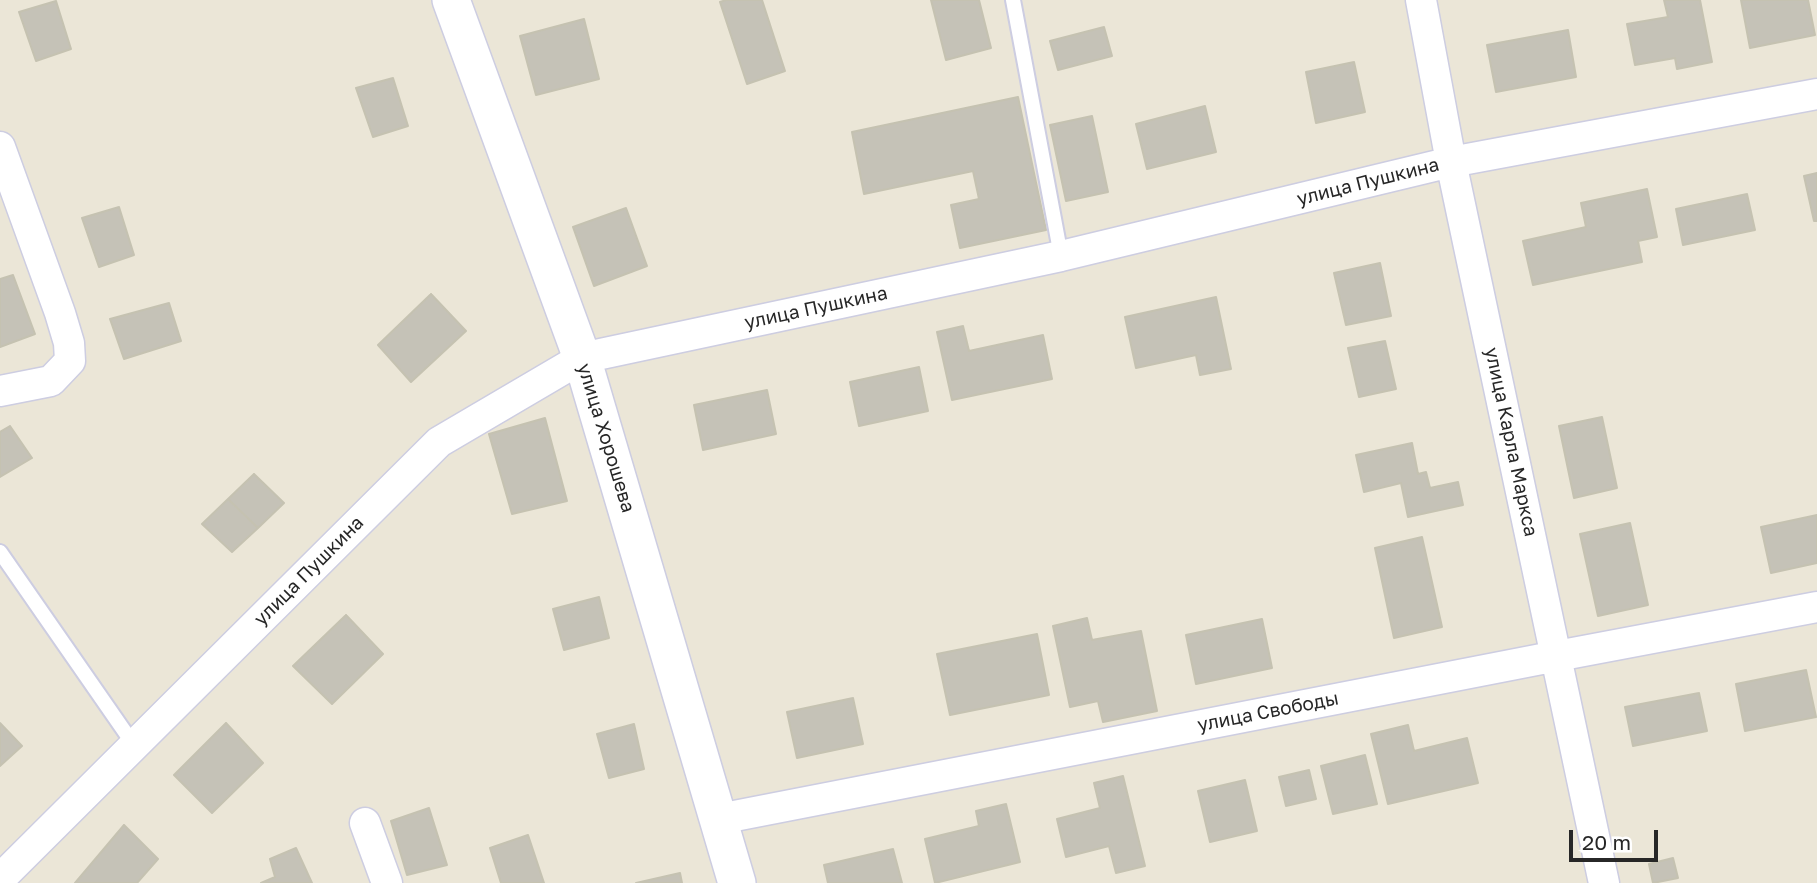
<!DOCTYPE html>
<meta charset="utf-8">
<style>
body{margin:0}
#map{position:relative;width:1817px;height:883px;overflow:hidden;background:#ebe6d7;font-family:"Golos Text",sans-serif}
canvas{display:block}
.scale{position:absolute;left:1569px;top:830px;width:89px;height:32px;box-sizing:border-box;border:4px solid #272727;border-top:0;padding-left:9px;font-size:21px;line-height:24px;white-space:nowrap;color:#272727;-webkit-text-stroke:5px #fff;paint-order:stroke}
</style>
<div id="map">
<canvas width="1817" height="883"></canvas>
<div class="scale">20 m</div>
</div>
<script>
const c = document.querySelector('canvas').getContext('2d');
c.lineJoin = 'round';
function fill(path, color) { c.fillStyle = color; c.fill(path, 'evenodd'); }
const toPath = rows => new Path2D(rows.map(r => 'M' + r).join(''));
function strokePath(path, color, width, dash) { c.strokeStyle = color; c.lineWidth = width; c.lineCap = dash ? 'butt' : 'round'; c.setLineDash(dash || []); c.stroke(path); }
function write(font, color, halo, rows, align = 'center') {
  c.font = font + ' "Golos Text",sans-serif'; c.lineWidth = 5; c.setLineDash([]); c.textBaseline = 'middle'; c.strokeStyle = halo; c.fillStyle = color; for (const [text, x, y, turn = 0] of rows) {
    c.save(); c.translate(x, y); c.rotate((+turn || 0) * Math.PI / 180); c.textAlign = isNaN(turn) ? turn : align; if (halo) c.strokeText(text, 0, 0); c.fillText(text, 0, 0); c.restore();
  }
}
const building = toPath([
 [726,0,762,0,785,71,747,84,720,2,726,0],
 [931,0,979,0,991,48,946,60,931,0],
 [1664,0,1700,0,1712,62,1677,69,1675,58,1635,65,1627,24,1668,17,1664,0],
 [1741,0,1808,0,1815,35,1750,48,1741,0],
 [56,1,71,49,36,61,19,12,56,1],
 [584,19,599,79,536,95,520,36,584,19],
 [1104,27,1112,56,1058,70,1050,41,1104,27],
 [1568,30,1576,77,1496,92,1487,45,1568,30],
 [1354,62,1365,112,1316,123,1306,72,1354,62],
 [393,78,408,126,373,137,356,88,393,78],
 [1018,97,1046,230,960,248,951,205,979,199,973,171,864,194,852,132,1018,97],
 [1205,106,1216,152,1147,169,1136,124,1205,106],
 [1092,116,1108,192,1066,201,1050,125,1092,116],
 [1817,173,1817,221,1814,221,1804,176,1817,173],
 [1647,189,1657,237,1638,241,1642,262,1533,285,1523,241,1586,227,1581,203,1647,189],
 [1747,194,1755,230,1683,245,1676,209,1747,194],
 [119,207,134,255,99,267,82,218,119,207],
 [626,208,647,266,594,286,573,227,626,208],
 [1380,263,1391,316,1346,325,1334,273,1380,263],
 [13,275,35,334,0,347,0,279,13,275],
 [431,294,466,331,411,382,378,345,431,294],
 [1216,297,1231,369,1200,375,1196,355,1136,368,1125,317,1216,297],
 [169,303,181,341,124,359,110,319,169,303],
 [963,326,969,351,1043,335,1052,379,952,400,937,332,963,326],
 [1385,341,1396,389,1359,397,1348,348,1385,341],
 [919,367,928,411,859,426,850,382,919,367],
 [767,390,776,434,703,450,694,405,767,390],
 [1602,417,1617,488,1574,498,1559,426,1602,417],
 [545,418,567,501,512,514,489,434,545,418],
 [10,426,32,458,0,477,0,432,10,426],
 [1412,443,1418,474,1426,472,1430,488,1458,482,1463,505,1408,517,1401,483,1364,492,1356,455,1412,443],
 [254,474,284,503,258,528,228,499,254,474],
 [228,499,258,528,232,552,202,524,228,499],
 [1817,515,1817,563,1771,573,1761,527,1817,515],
 [1630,523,1648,605,1598,616,1580,534,1630,523],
 [1422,537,1442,627,1394,638,1375,548,1422,537],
 [599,597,609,638,564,650,553,609,599,597],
 [346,615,383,654,332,704,293,666,346,615],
 [1087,618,1092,640,1141,631,1157,711,1103,722,1098,701,1070,707,1053,626,1087,618],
 [1262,619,1272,668,1196,684,1186,635,1262,619],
 [1037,634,1049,695,950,715,937,654,1037,634],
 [1806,670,1816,717,1745,731,1736,684,1806,670],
 [1699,693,1707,731,1633,746,1625,707,1699,693],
 [853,698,863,744,797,758,787,712,853,698],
 [0,723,22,746,0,766,0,723],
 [226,723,263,763,212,813,174,775,226,723],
 [634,724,644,769,609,778,597,734,634,724],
 [1408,725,1414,751,1467,738,1478,783,1388,804,1371,734,1408,725],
 [1365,755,1377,804,1333,814,1321,766,1365,755],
 [1309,770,1316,799,1286,806,1279,777,1309,770],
 [1123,776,1145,866,1116,873,1109,846,1066,857,1057,819,1100,808,1094,783,1123,776],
 [1245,780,1257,831,1210,842,1198,791,1245,780],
 [1006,804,1020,862,935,883,925,839,979,826,976,811,1006,804],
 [429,808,447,865,407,875,391,821,429,808],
 [124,825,158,859,137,883,75,883,124,825],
 [528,835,544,883,501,883,490,848,528,835],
 [296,848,312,883,261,883,275,877,270,859,296,848],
 [893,849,902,883,828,883,824,865,893,849],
 [1673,858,1678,878,1653,883,1649,864,1673,858],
 [680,873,682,883,636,883,680,873]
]);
fill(building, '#c5c2b7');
strokePath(building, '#c5c2b1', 2);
const service = toPath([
 [1013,0,1061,256],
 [0,552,134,745]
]);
const minor = toPath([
 [1421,0,1451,162,1604,883],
 [0,147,60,313,69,343,70,361,51,381,0,391],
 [719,819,1557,656,1817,607],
 [365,823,387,883],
 [0,879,439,442,582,358,1061,256,1451,162,1817,94]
]);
const tertiary = toPath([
 [451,0,582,358,737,883]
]);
strokePath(service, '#cdcde1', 18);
strokePath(minor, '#cdcde1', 33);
strokePath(tertiary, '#cdcde1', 40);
strokePath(service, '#fff', 14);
strokePath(minor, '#fff', 30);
strokePath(tertiary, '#fff', 37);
write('19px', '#272727', '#fff', [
 ["улица Пушкина",1368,182,-14],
 ["улица Пушкина",816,308,-12],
 ["улица Хорошева",606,438,73],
 ["улица Карла Маркса",1511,442,78],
 ["улица Пушкина",309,571,-45],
 ["улица Свободы",1268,712,-11]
]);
</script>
